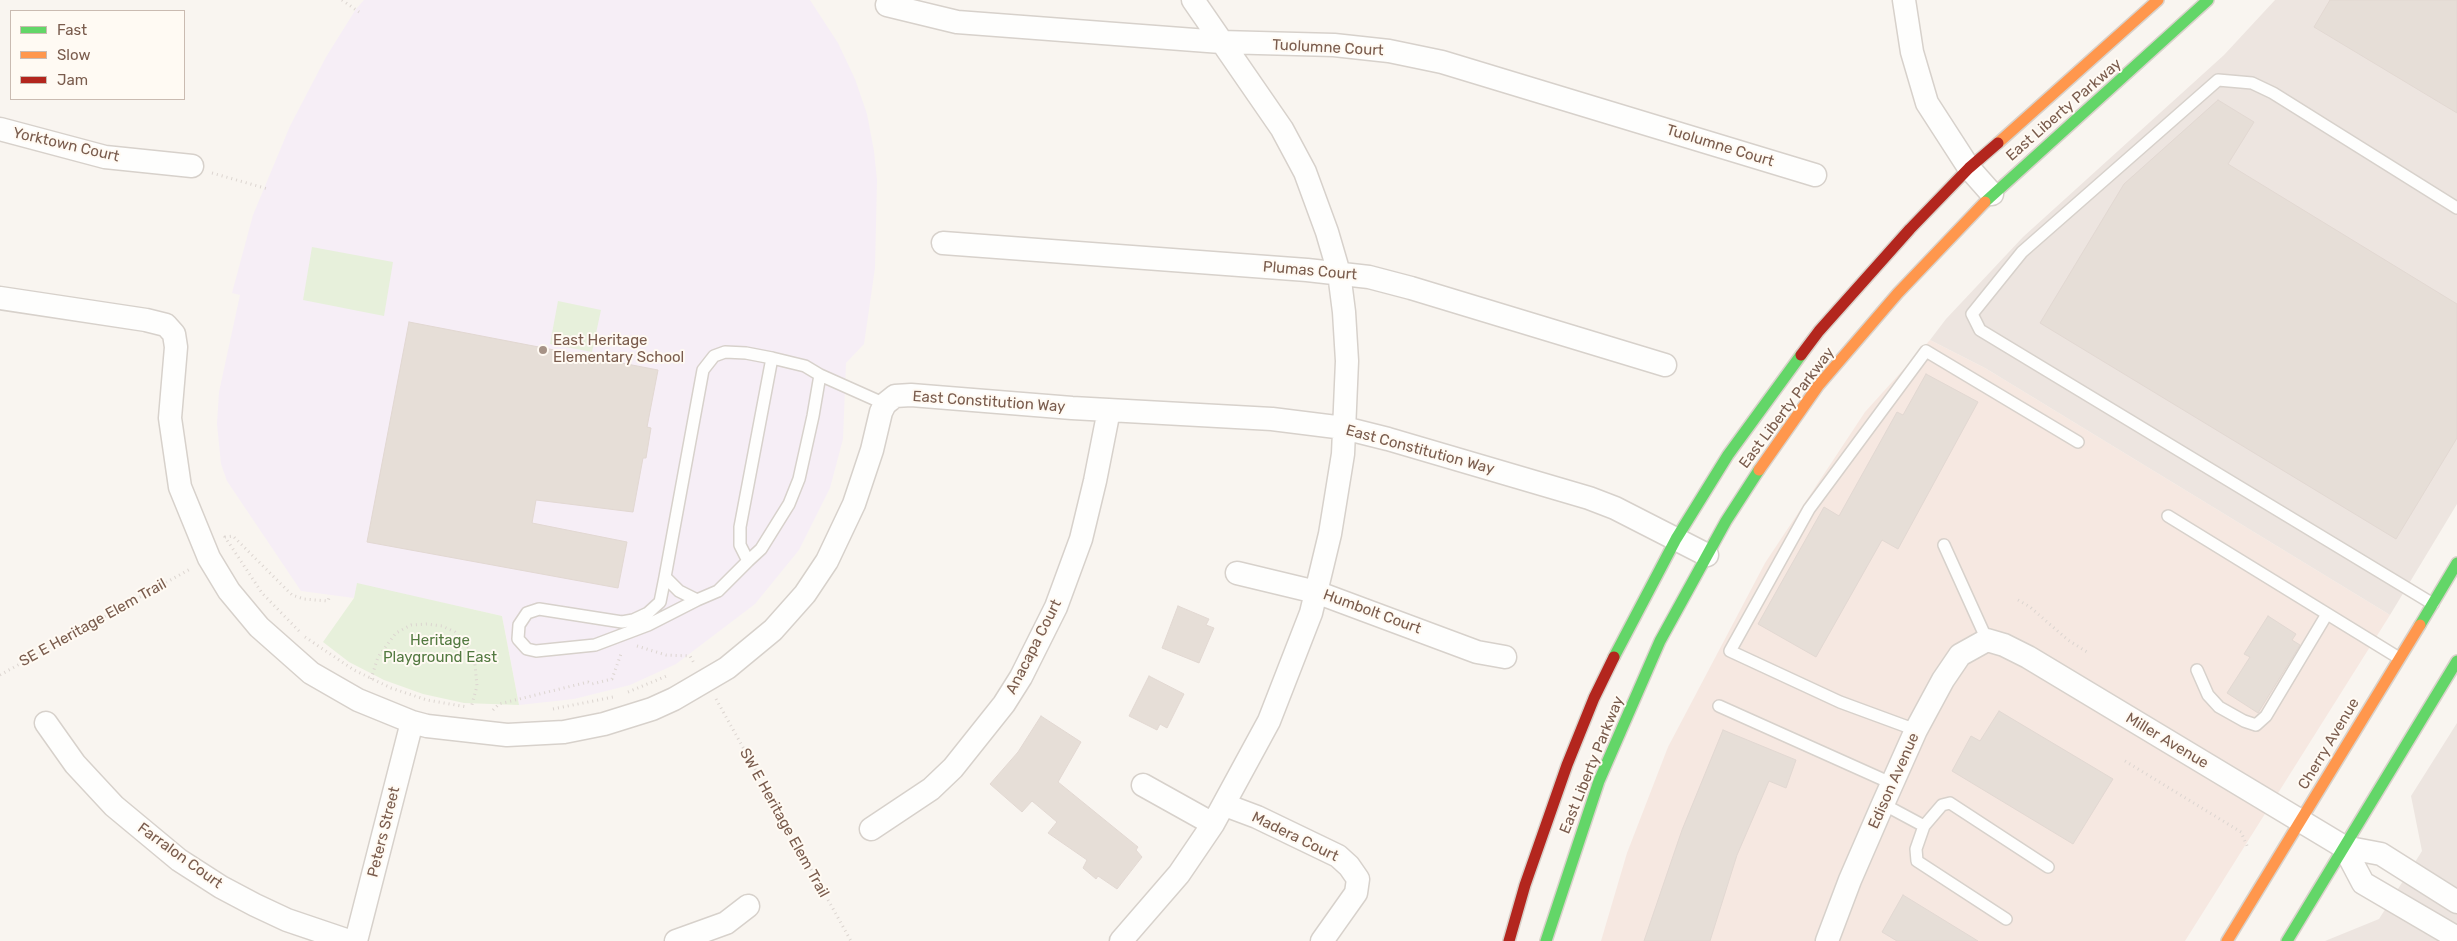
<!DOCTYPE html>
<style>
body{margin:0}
#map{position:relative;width:2457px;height:941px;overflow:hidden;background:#f9f5f0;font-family:Rubik,sans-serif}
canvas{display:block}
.legend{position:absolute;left:10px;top:10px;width:175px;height:90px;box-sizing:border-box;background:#fffaf3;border:1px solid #cabbb1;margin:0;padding:6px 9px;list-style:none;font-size:15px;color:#7a5c4d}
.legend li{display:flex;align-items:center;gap:10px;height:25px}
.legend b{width:25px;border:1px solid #cabbb1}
</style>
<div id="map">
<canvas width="2457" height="941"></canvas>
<ul class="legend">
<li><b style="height:6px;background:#63d668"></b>Fast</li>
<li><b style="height:6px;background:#ff974d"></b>Slow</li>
<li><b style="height:6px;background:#b3261e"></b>Jam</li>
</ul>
</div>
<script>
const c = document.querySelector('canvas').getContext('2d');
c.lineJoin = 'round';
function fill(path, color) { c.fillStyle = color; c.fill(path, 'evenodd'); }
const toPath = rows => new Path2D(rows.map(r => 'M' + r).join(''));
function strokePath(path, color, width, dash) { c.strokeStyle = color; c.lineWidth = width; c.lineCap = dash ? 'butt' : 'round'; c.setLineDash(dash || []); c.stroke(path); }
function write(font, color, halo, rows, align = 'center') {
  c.font = font + ' Rubik,sans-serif'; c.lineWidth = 4; c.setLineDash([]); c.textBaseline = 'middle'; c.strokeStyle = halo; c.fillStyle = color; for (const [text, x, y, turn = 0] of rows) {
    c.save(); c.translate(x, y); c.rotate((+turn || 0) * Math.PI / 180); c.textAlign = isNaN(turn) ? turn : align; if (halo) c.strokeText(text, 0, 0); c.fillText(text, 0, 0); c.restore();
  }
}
fill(toPath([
 [1930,340,1985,368,2390,615,2185,941,1601,941,1627,853,1668,747,1765,563,1865,412]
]), '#f6e8e1');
fill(toPath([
 [2275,0,2457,0,2457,504,2390,615,1985,368,1930,340,1946,319,2023,237,2224,55],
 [2457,723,2457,941,2325,941,2379,919,2422,851,2411,796]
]), '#ede5e0');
fill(toPath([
 [364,0,810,0,838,43,855,79,867,114,874,151,877,180,875,268,864,344,846,363,843,439,830,488,799,550,755,604,676,664,630,685,574,699,519,705,502,616,357,584,354,598,301,591,227,481,221,464,217,424,219,392,240,295,232,293,253,215,290,126,326,57,356,9]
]), '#f6eef6');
fill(toPath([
 [312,247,393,262,384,316,303,300],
 [558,301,601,310,592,352,550,344],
 [357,583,502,616,519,705,464,703,423,694,384,680,349,662,323,642,354,598]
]), '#e7f0db');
const building = toPath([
 [2330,0,2457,0,2457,113,2314,27,2330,0],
 [2218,100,2254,122,2228,164,2457,304,2457,438,2396,539,2040,323,2124,184,2218,100],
 [409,322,658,370,647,427,651,428,646,458,643,458,633,512,536,500,532,523,627,542,618,588,367,542,409,322],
 [1926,374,1978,402,1898,549,1882,540,1816,657,1758,624,1824,507,1839,516,1897,412,1903,415,1926,374],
 [1178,606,1209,619,1206,625,1214,628,1199,663,1162,648,1178,606],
 [2268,616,2296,634,2292,640,2300,645,2258,713,2227,693,2250,657,2244,654,2268,616],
 [1149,676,1184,694,1167,728,1160,724,1157,730,1129,716,1149,676],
 [1999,711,2113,779,2073,844,1952,771,1971,736,1980,741,1999,711],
 [1041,716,1081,742,1058,782,1138,847,1136,850,1142,857,1117,889,1098,876,1096,879,1083,868,1087,860,1048,833,1057,822,1032,801,1022,812,990,784,1018,752,1041,716],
 [1723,730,1796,760,1786,788,1769,781,1737,855,1710,941,1644,941,1682,830,1723,730],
 [1903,895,1978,941,1897,941,1882,932,1903,895]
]);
fill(building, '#e6ded7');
strokePath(building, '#e2d8d2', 1);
const lane = toPath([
 [820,375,813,416,799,479,789,504,761,549,748,561,740,545,740,527,772,358,805,366,820,375,885,404],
 [2168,516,2399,658],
 [1944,545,1987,640],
 [748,561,718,591,697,600,679,591,665,577,703,370,714,356,725,352,746,353,772,358],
 [665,577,660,602,648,613,633,620,622,622,539,609,527,613,519,625,518,639,527,649,536,651,595,645,648,625,697,600],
 [2433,604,1980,330,1972,314,2022,252,2218,80,2252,83,2273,93,2457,208],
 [2197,670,2208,695,2219,707,2244,721,2256,725,2266,716,2327,614],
 [1719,706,1893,784],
 [1916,730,1840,702,1730,651,1809,509,1926,351,2078,442],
 [1883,804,1924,826,1942,805,1950,803,2048,867],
 [1924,826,1916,849,1917,861,2006,919]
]);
const street = toPath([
 [1904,0,1912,52,1927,103,1969,168,1992,194],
 [887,5,957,22,1221,42,1334,45,1389,51,1442,62,1815,175],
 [0,129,105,157,192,166],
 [943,243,1307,270,1369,277,1411,288,1665,365],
 [0,298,146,320,166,325,174,334,176,347,170,418,180,487,209,558,229,591,259,627,311,673,358,700,412,722,427,726,507,735,564,732,604,724,652,709,674,699,727,668,773,630,805,594,827,561,854,504,872,450,881,412,885,404,895,396,911,395,1072,408,1272,419,1344,428,1388,439,1589,498,1615,508,1707,555],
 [1237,573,1316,592,1477,652,1505,657],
 [46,723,75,764,114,806,179,860,221,887,255,905,287,920,349,941],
 [1143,785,1213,824],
 [1225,805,1257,817,1338,856,1349,866,1358,879,1356,893,1322,941],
 [871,829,931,789,953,768,1004,704,1021,677,1056,607,1081,539,1095,481,1109,410],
 [2344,847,2363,883,2457,938],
 [356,941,412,722],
 [676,941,726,923,748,906],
 [1121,941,1179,874,1213,824,1269,721,1311,613,1330,534,1343,454,1347,361,1344,312,1339,273,1327,232,1305,172,1282,129,1193,0],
 [1827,941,1850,880,1883,804,1916,730,1943,680,1960,655,1987,640,2004,645,2028,657,2344,847,2381,854,2457,902]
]);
const fast = toPath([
 [1985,202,2208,0],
 [2420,625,2457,563],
 [1614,657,1676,539,1728,455,1801,355],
 [1546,941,1599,781,1660,641,1726,521,1759,470],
 [2287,941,2457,661]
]);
const slow = toPath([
 [1998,143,2158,0],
 [1759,470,1818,386,1898,293,1985,202],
 [2227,941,2420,625]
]);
const jam = toPath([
 [1801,355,1819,331,1910,229,1969,168,1998,143],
 [1509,941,1525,885,1567,765,1594,698,1614,657]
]);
strokePath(lane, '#d7d1cb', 14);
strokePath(street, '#d7d1cb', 25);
strokePath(fast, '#d9d2cb', 14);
strokePath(slow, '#d9d2cb', 14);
strokePath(jam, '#d9d2cb', 14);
strokePath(toPath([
 [342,0,359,12],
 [212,173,268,189],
 [2018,600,2030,607,2068,640,2087,652],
 [299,631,262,593,225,537,233,536,292,595,304,599,328,601,330,595],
 [305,637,354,670,391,688,427,700,467,707],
 [637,646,666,655,690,656,694,663],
 [0,675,192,568],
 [371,679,378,657,396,633,411,625,427,624,442,626,455,632,474,654,477,686,471,708],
 [628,692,669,675],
 [716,699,851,941],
 [553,709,613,697],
 [493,710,499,704,588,682,592,684,612,679,622,651],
 [2125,761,2241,832,2248,848]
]), '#dcd5d0', 3, [1, 4]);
strokePath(lane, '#fefefd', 11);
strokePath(street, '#fefefd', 22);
strokePath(fast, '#63d668', 11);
strokePath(slow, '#ff974d', 11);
strokePath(jam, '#b3261e', 11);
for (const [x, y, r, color] of [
 [543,350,5,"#a69286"]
]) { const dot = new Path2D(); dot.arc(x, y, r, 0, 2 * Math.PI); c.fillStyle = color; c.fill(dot); strokePath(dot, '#fffaf3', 2); }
write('15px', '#7a5c4d', '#fffaf3', [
 ["Tuolumne Court",1328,48,3],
 ["East Liberty Parkway",2064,110,-41],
 ["Yorktown Court",66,145,13],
 ["Tuolumne Court",1720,146,17],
 ["Plumas Court",1310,271,5],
 ["East Constitution Way",989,402,4],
 ["East Liberty Parkway",1787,408,-53],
 ["East Constitution Way",1420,450,15],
 ["Humbolt Court",1372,612,20],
 ["SE E Heritage Elem Trail",93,623,-29],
 ["Anacapa Court",1034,647,-63],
 ["Miller Avenue",2167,741,31],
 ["Cherry Avenue",2329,744,-59],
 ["East Liberty Parkway",1592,765,-68],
 ["Edison Avenue",1894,781,-66],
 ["SW E Heritage Elem Trail",784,823,61],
 ["Peters Street",384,832,-76],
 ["Madera Court",1295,837,26],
 ["Farralon Court",180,856,36]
]);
write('15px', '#7a5c4d', '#fffaf3', [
 ["East Heritage",553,341],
 ["Elementary School",553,358]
], 'left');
write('15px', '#537a41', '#fffaf3', [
 ["Heritage",440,641],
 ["Playground East",440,658]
]);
</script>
